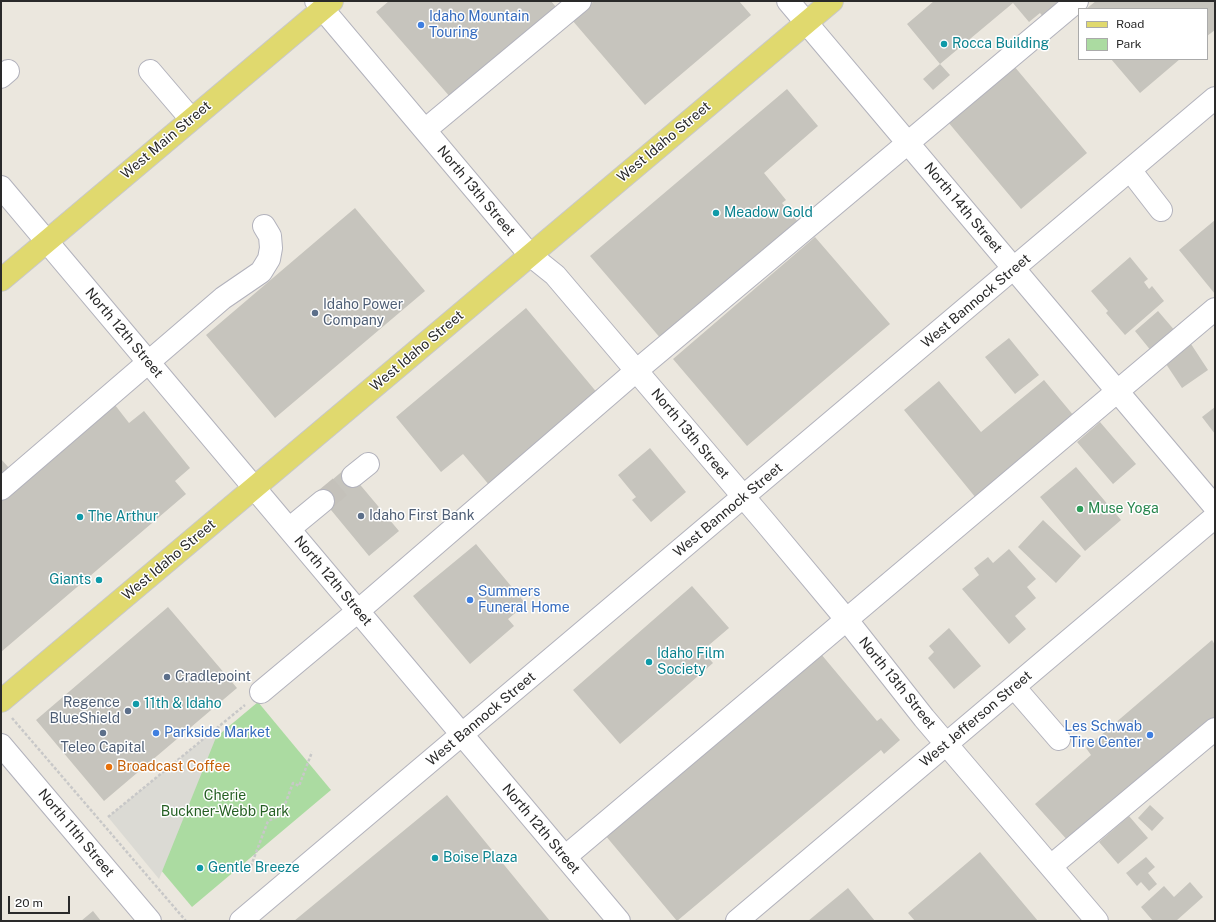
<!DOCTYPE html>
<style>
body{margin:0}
#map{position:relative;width:1216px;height:922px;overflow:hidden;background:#ebe7de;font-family:"Public Sans",sans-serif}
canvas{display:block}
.frame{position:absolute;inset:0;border:2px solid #2a2a2a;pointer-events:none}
.legend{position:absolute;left:1078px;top:8px;width:130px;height:52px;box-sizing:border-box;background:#fff;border:1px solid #aaa;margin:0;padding:5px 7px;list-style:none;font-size:12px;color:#2a2a2a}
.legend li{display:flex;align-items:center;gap:8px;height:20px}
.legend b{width:20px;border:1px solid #aaa}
.scale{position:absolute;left:8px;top:896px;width:62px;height:18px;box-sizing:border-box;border:2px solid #2a2a2a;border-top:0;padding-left:5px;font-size:12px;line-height:14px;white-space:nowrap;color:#2a2a2a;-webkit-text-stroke:3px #fff;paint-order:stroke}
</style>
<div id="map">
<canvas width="1216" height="922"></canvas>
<div class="frame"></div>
<ul class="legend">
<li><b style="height:5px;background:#e0d96e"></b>Road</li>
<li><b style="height:11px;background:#abdba1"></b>Park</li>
</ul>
<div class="scale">20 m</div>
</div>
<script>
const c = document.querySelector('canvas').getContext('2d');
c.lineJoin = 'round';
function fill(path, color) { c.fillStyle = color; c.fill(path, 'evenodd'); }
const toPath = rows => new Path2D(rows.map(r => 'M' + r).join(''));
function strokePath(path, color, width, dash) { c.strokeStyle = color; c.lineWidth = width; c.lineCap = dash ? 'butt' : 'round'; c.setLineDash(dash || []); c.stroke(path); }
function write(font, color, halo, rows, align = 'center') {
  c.font = font + ' "Public Sans",sans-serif'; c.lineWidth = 3; c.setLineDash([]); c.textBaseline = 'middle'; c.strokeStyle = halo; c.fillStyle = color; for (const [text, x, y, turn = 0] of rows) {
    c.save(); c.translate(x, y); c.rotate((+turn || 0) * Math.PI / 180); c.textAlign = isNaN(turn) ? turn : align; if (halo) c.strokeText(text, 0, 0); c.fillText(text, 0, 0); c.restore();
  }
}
fill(toPath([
 [258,702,331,790,192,907,118,819]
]), '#abdba1');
fill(toPath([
 [221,725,159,879,108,817]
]), '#dbdad4');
fill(toPath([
 [389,1,551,1,556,7,451,98,376,12],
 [594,1,739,1,751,15,645,105,572,20],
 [934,1,1064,1,1044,18,1040,13,1029,22,1013,3,940,64,907,24],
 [1096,1,1215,1,1215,30,1207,36,1207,9,1086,9],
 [1111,59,1180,59,1140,93],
 [940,64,950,75,933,90,923,79],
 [1014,66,1087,153,1021,209,948,122],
 [787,89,818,126,764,173,786,200,782,203,799,223,662,340,590,256],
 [355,208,425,291,275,418,206,335],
 [1215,220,1215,294,1179,250],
 [815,237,890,324,747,446,673,359],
 [1130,257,1148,279,1144,282,1149,289,1152,286,1164,301,1125,335,1106,313,1108,311,1091,291],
 [526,308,599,395,490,486,463,454,441,472,396,417],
 [1158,311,1176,332,1152,352,1135,331],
 [1009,338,1039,375,1015,394,985,357],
 [1191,344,1208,370,1182,388,1164,361],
 [1044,380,1074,416,976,498,904,410,939,381,981,432],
 [115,405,129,423,144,411,190,468,175,481,186,494,1,652,1,498],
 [1215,407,1215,434,1202,417],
 [1100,422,1136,464,1113,484,1077,442],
 [650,448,686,492,651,522,632,500,636,497,618,475],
 [1,459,9,468,1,475],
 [1076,467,1121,520,1085,551,1040,497],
 [346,468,399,531,369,556,317,493],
 [1043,520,1081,556,1056,583,1018,547],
 [476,544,526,604,508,619,514,626,470,664,413,596],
 [1009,549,1036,579,1027,587,1036,598,1015,616,1026,629,1009,644,962,589,979,575,974,568,988,557,993,563],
 [692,586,729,628,702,651,713,663,620,744,573,690],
 [168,607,237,688,104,801,36,720],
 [949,628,981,666,954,689,928,658,934,652,929,646],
 [1212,640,1215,645,1215,722,1069,842,1035,804,1091,755,1086,748],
 [821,654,877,721,881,718,900,740,884,754,881,750,677,921,605,835],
 [447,795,550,921,294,921],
 [1150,805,1164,818,1152,831,1138,818],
 [1129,816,1148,838,1118,864,1099,842],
 [980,852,1038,921,915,921,908,913],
 [1146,857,1155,867,1148,873,1157,884,1149,891,1141,882,1137,886,1126,873],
 [1190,882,1203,897,1176,921,1153,921,1141,907,1164,886,1174,897],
 [848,888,875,921,808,921],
 [93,911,101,921,81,921]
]), '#c6c4bd');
strokePath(toPath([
 [323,501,353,476]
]), '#c4c1ba', 22, [22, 11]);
const minor = toPath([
 [316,1,530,255,555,275,765,522,846,619,924,718,1097,921],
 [788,1,1215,507],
 [150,71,191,119],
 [1,77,8,71],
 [425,130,580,1],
 [1130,170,1161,210],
 [1,187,619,921],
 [353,476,368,464],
 [1,489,223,298,261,272,269,259,271,248,270,236,264,226],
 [289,529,323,501],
 [1014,687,1059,739],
 [261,692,358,611,636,371,1077,1],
 [1,745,150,921],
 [565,857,1215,309],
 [1051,866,1215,729],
 [241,921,1215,98],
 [737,921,1215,517]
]);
const major = toPath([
 [1,280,332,1],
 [1,701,832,1]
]);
strokePath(minor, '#b2b2bc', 24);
strokePath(major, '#c8c8c8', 24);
strokePath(toPath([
 [12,718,186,921],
 [108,817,245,705],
 [249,871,268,821,281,815,293,783,299,786,312,752]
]), '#c8c8c8', 2.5, [3, 2]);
strokePath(minor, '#fff', 22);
strokePath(major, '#e0d96e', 22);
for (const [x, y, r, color] of [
 [421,25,4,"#3f7fe0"],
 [944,44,4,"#0f9aa8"],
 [716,213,4,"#0f9aa8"],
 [315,313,4,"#5c6f8a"],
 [1080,509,4,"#2e9e5b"],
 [361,516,4,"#5c6f8a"],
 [80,517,4,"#0f9aa8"],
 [99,580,4,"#0f9aa8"],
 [470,600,4,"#3f7fe0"],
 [649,662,4,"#0f9aa8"],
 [167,677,4,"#5c6f8a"],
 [136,704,4,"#0f9aa8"],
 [128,711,4,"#5c6f8a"],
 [103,733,4,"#5c6f8a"],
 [156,733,4,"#3f7fe0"],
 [1150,735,4,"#3f7fe0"],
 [109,767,4,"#e8710a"],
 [435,858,4,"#0f9aa8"],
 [200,868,4,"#0f9aa8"]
]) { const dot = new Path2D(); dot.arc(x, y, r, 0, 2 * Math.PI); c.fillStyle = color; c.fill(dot); strokePath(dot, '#fff', 1.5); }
write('14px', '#366cbe', '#fff', [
 ["Idaho Mountain",429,17],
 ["Touring",429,33],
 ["Summers",478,592],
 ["Funeral Home",478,608],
 ["Les Schwab",1142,727,"right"],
 ["Tire Center",1142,743,"right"],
 ["Parkside Market",164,733]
], 'left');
write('14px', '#0d838f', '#fff', [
 ["Rocca Building",952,44],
 ["Meadow Gold",724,213],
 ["The Arthur",88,517],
 ["Giants",91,580,"right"],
 ["Idaho Film",657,654],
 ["Society",657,670],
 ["11th & Idaho",144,704],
 ["Boise Plaza",443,858],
 ["Gentle Breeze",208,868]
], 'left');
write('14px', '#2a2a2a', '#fff', [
 ["West Main Street",166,140,-40],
 ["West Idaho Street",664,142,-40],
 ["North 13th Street",476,191,50],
 ["North 14th Street",963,208,50],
 ["West Bannock Street",976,301,-40],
 ["North 12th Street",124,333,50],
 ["West Idaho Street",417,351,-40],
 ["North 13th Street",690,434,50],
 ["West Bannock Street",728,510,-40],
 ["West Idaho Street",169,560,-40],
 ["North 12th Street",333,581,50],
 ["North 13th Street",897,683,51],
 ["West Bannock Street",481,719,-40],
 ["West Jefferson Street",976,719,-40],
 ["North 12th Street",541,829,50],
 ["North 11th Street",76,833,50]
]);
write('14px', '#4e5e75', '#fff', [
 ["Idaho Power",323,305],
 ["Company",323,321],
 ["Idaho First Bank",369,516],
 ["Cradlepoint",175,677],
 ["Regence",120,703,"right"],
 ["BlueShield",120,719,"right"],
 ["Teleo Capital",103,748,"center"]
], 'left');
write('14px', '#27864d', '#fff', [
 ["Muse Yoga",1088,509]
], 'left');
write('14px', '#c56008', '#fff', [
 ["Broadcast Coffee",117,767]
], 'left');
write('14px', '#255f23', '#fff', [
 ["Cherie",225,796],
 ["Buckner-Webb Park",225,812]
]);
</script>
